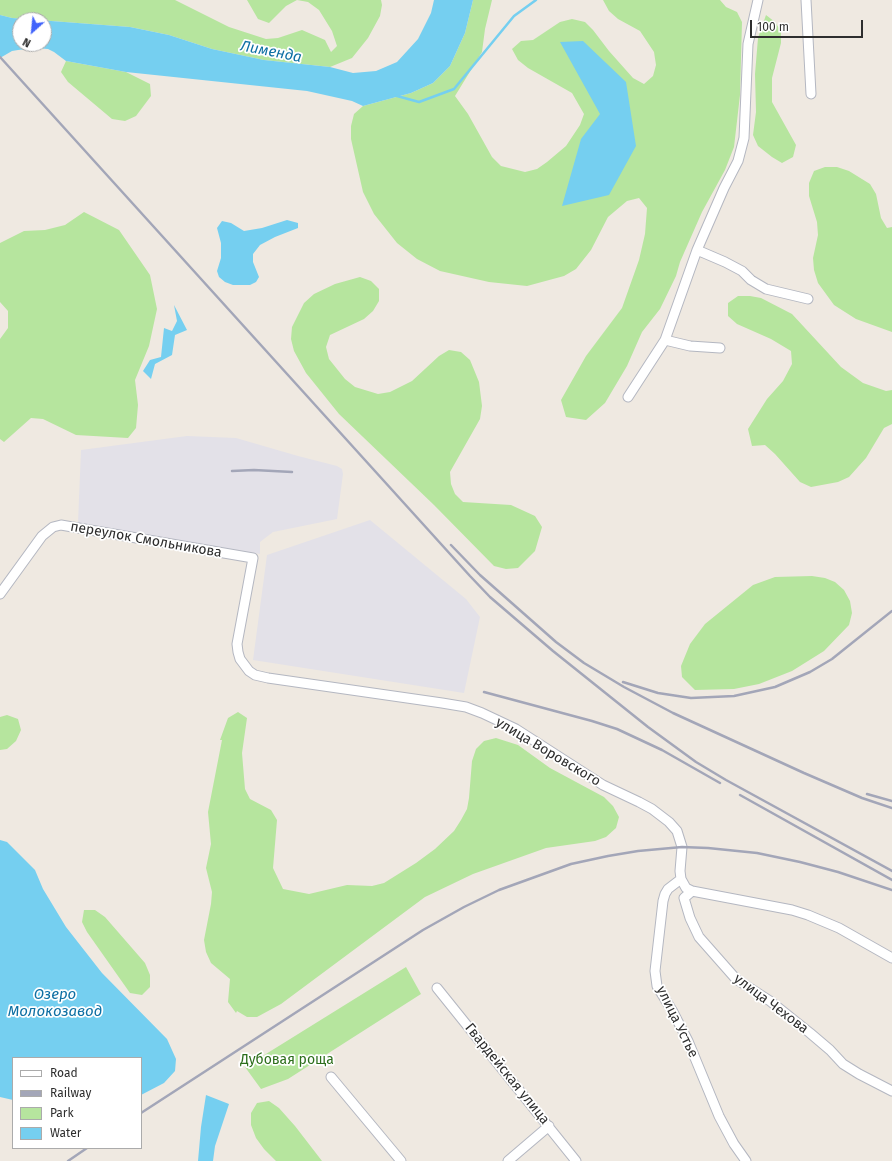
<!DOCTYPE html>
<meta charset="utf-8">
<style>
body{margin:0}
#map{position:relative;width:892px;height:1161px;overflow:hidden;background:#efe9e1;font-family:"Fira Sans",sans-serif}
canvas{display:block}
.legend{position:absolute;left:12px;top:1057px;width:130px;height:92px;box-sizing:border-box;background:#fff;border:1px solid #ababab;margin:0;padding:5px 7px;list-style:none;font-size:12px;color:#2e2e2e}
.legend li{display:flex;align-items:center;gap:8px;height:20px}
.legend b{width:20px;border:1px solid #ababab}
.north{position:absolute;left:12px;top:12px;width:40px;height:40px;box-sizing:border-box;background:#fff;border:1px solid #ababab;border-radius:50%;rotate:207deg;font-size:11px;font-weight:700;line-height:16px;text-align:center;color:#2e2e2e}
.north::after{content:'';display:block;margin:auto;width:14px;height:18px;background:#4264fb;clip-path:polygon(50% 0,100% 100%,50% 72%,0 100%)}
.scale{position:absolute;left:750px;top:20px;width:113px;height:18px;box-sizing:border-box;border:2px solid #2e2e2e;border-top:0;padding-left:5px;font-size:12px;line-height:14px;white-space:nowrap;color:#2e2e2e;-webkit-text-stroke:3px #fff;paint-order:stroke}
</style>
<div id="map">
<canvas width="892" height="1161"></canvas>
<ul class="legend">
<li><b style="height:5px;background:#fff"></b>Road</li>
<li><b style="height:5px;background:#a3a6b8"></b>Railway</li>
<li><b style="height:11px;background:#b6e59e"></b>Park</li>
<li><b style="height:11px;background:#75cff0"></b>Water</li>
</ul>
<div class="north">N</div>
<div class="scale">100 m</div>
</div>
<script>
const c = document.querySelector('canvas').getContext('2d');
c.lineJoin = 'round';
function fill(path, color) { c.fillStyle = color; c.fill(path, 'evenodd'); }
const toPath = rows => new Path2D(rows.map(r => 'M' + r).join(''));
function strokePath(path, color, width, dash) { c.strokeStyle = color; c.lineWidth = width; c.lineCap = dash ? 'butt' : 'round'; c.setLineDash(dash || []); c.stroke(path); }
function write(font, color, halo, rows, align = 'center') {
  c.font = font + ' "Fira Sans",sans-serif'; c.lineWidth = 3.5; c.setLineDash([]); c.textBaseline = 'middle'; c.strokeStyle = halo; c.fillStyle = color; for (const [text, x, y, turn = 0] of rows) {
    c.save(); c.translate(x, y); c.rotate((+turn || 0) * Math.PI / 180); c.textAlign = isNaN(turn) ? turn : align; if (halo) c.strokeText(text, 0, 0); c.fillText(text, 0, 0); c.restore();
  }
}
fill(toPath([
 [187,436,236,438,298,456,337,466,342,469,343,474,337,519,273,532,260,542,260,554,78,523,81,450],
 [370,520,466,599,480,617,464,693,253,660,267,555]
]), '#e3e1e8');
fill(toPath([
 [0,0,175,0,229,27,266,39,278,38,302,30,325,40,331,52,337,46,332,31,319,10,308,2,297,0,286,6,269,23,258,19,247,0,381,0,382,5,380,16,368,38,352,58,330,67,264,60,212,49,169,35,130,27,12,18,0,15],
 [473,0,492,0,485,29,482,52,455,96,468,114,492,157,501,166,525,172,537,169,547,162,566,146,580,125,584,114,572,93,528,68,518,60,512,49,521,41,533,40,560,22,572,19,585,22,593,30,609,51,633,78,644,84,653,76,656,65,654,52,640,31,618,19,609,11,603,0,720,0,726,7,737,12,742,22,740,95,734,147,725,170,702,212,680,262,676,276,660,309,642,332,627,366,605,403,586,420,566,417,561,400,586,356,622,308,639,260,645,234,647,208,639,198,627,201,608,217,591,250,576,269,564,276,527,286,489,282,440,271,417,259,397,243,374,214,363,192,351,139,351,126,354,114,363,106,411,93,433,83,450,66,465,33],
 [766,15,775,22,781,31,781,43,772,78,772,102,796,145,793,157,782,163,772,157,758,146,753,135,756,112,755,74,758,38],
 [66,61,126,72,150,84,151,96,136,116,125,121,112,119,68,82,61,72],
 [825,167,837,167,849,171,870,184,876,194,881,218,887,228,892,227,892,332,856,319,834,305,818,283,814,270,813,258,818,235,817,222,809,196,809,183,814,171],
 [84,212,119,230,150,275,157,309,149,346,135,380,138,405,136,428,128,438,76,435,43,419,31,418,4,442,0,439,0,339,8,328,8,311,0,302,0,243,24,231,45,230,65,225],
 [360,277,371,281,379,289,379,301,373,311,364,319,330,335,326,347,329,359,345,379,355,387,378,394,390,392,412,381,439,356,449,350,461,352,470,360,479,382,482,406,480,419,450,472,451,484,455,494,463,502,511,505,535,516,542,527,535,551,518,568,506,569,494,566,434,505,339,414,306,373,294,351,291,339,292,327,304,303,314,294,335,284],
 [738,296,750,296,761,298,792,314,841,367,863,383,886,391,892,390,892,424,884,428,866,458,849,477,838,482,811,487,800,482,775,454,765,445,752,446,748,429,767,399,783,381,792,364,791,351,771,339,737,324,728,316,728,303],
 [812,576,825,578,835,582,844,590,850,601,852,613,849,625,824,651,792,671,759,684,734,689,695,690,682,677,681,666,690,644,705,624,753,585,775,577],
 [238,712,247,718,242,753,245,789,250,799,271,810,277,820,273,868,283,889,309,894,347,885,372,886,384,883,416,863,435,849,454,831,461,820,467,809,469,798,472,761,476,749,484,741,496,738,518,745,550,768,604,797,613,806,619,817,616,828,606,837,595,841,546,848,473,874,425,897,281,1004,257,1017,247,1017,237,1011,236,1013,228,1002,230,979,211,963,206,952,204,940,211,904,212,892,206,868,211,844,208,812,222,740,220,740,228,718],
 [7,715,18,719,21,730,16,741,7,749,0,750,0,717],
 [84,910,95,910,105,917,145,963,150,975,150,987,142,995,130,993,87,932,82,922],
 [406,967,421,994,288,1079,261,1089,245,1067],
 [269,1101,279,1108,295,1126,322,1161,276,1161,264,1149,256,1138,251,1125,251,1113,257,1103]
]), '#b6e59e');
fill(toPath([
 [434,0,473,0,465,33,450,66,433,83,411,93,363,106,352,101,307,91,126,72,66,61,54,52,48,49,36,48,18,50,12,51,0,58,0,15,12,18,130,27,169,35,212,49,264,60,330,67,353,73,376,71,397,62,418,39,431,13],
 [20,20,44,20,44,44,20,44],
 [583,41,626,82,636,146,609,195,562,206,581,139,600,114,560,42],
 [287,220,298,223,298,228,275,237,260,245,253,254,253,262,259,277,256,282,250,285,233,285,225,282,219,277,217,271,221,258,221,243,217,228,222,221,231,223,244,231,262,228],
 [174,305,187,330,175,335,172,355,155,364,151,379,143,371,150,360,161,357,164,328,172,331,177,321],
 [0,840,7,842,35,870,43,889,66,927,102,973,167,1039,176,1059,175,1071,164,1083,141,1095,141,1058,13,1058,13,1100,0,1097],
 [206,1095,229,1104,215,1146,213,1161,198,1161,201,1127]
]), '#75cff0');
strokePath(toPath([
 [397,96,419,102,454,89,514,16,536,0]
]), '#75cff0', 2.5);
const minor = toPath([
 [806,0,811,94],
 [697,250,725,262,742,271,751,280,766,289,808,299],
 [665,340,690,346,720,348],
 [628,397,665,340,697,250,724,188,738,161,744,138,748,44,758,0],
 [0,594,42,536,53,527,61,525,253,558,237,644,238,652,240,659,249,671,255,675,268,678,442,703,466,707,482,713,516,729,603,785,639,802,652,809,669,822,677,831,682,847,680,871,681,879,686,888,692,891,792,910,808,915,839,928,892,958],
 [681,879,668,889,665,894,663,901,655,971,657,986,673,1012,688,1041,719,1116,734,1144,746,1161],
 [692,891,684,898,690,918,699,937,736,979,770,1001,810,1033,830,1050,843,1064,859,1074,892,1091],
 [437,988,576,1161],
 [331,1077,401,1161],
 [508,1161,549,1126]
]);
strokePath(minor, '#b4b7c1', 11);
strokePath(minor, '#fff', 9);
strokePath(toPath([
 [0,57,470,576,490,597,553,651,648,727,696,762,726,780,892,871],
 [232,471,254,470,292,472],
 [451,545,480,575,556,642,584,663,624,687,673,713,804,773,862,798,892,808],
 [623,682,658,693,691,698,734,696,775,687,810,672,832,659,892,611],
 [484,692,592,721,617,729,662,750,720,783],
 [867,794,892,801],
 [740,795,892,880],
 [141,1113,423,930,464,907,499,890,571,864,608,856,638,851,682,847,708,848,757,853,800,862,838,872,892,890],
 [68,1161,87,1148]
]), '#a3a6b8', 2.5);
write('14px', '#2e2e2e', '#fff', [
 ["переулок Смольникова",146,540,10],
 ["улица Воровского",548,752,31],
 ["улица Чехова",771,1004,37],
 ["улица Устье",677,1022,64],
 ["Гвардейская улица",507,1074,51]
]);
write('14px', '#2c6e1b', '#fff', [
 ["Дубовая роща",287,1060]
]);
write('italic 15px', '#0d6fa3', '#fff', [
 ["Лименда",271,52,11],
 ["Озеро",55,995],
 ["Молокозавод",55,1012]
]);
</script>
